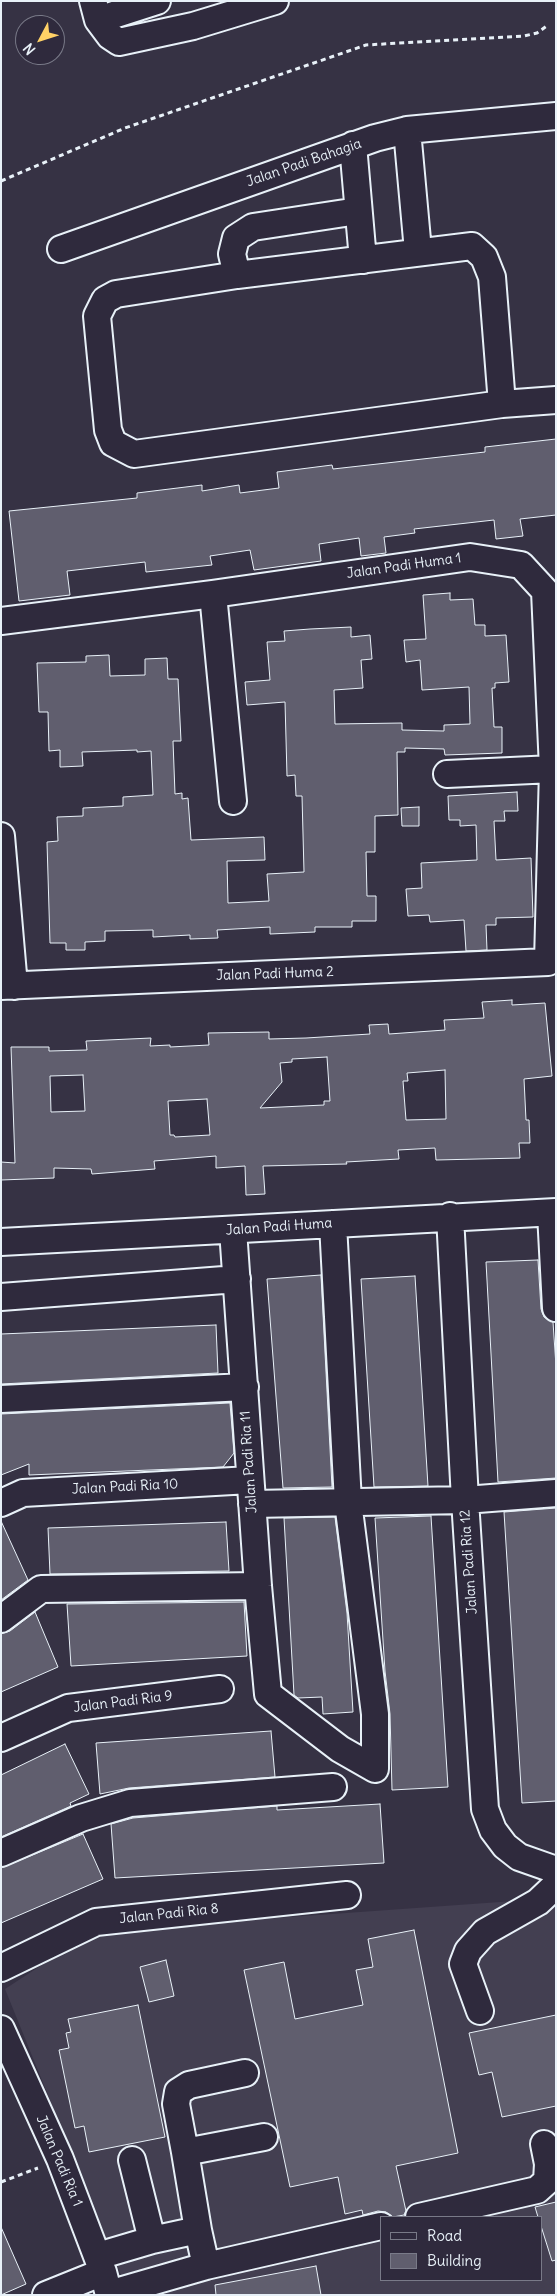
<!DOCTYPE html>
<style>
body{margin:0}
#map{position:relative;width:557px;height:2296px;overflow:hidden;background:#363244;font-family:Delius,sans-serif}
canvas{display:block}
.frame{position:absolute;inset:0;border:2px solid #e8f1f8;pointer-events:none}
.legend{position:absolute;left:380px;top:2216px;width:162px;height:65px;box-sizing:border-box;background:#2f2a3d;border:1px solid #797a88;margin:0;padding:6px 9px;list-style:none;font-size:15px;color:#e8f1f8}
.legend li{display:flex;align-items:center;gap:10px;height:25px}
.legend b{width:25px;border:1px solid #797a88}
.north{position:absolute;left:15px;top:15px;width:50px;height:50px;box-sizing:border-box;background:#2f2a3d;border:1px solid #797a88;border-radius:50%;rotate:230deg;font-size:14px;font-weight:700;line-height:20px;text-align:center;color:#e8f1f8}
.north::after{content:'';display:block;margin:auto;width:18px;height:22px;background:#ffd166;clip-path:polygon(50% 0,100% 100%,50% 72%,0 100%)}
</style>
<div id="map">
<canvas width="557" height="2296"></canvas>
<div class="frame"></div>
<ul class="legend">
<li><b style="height:6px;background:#2f2a3d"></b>Road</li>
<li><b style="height:14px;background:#605e6e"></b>Building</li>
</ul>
<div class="north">N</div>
</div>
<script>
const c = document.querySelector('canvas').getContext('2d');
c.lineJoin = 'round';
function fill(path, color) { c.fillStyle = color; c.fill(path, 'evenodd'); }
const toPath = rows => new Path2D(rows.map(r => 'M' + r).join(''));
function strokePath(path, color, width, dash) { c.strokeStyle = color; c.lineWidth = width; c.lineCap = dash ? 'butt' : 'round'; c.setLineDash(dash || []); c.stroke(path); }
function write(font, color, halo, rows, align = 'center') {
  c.font = font + ' Delius,sans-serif'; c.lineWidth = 4; c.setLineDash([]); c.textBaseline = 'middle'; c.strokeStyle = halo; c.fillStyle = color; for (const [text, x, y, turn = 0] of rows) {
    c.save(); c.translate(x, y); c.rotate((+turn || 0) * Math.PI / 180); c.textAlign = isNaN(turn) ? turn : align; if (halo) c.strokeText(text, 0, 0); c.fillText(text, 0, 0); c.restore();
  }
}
fill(toPath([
 [556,1898,556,2295,129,2295,5,1989,94,1931],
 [381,2217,541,2217,541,2280,381,2280]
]), '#433f51');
const building = toPath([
 [556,439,556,515,520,519,523,536,496,539,494,520,414,529,415,533,384,537,386,553,361,556,359,538,319,544,321,561,254,570,250,550,210,556,212,565,146,572,145,562,67,571,70,595,19,601,9,511,137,498,137,493,202,485,202,491,239,485,240,493,279,488,277,472,332,465,333,469,485,452,485,447,556,439],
 [450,593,450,600,473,599,475,625,485,625,485,636,506,635,509,682,495,683,495,688,492,688,494,727,502,727,502,753,445,755,444,749,405,748,405,752,397,752,398,815,375,816,375,852,366,852,367,896,376,896,376,921,352,921,352,927,315,927,315,932,270,934,270,927,217,930,218,938,190,939,190,935,153,937,153,930,105,931,105,941,85,942,85,950,66,950,66,943,50,943,47,842,58,841,57,817,83,816,83,808,123,806,123,797,153,795,151,751,137,752,137,750,82,752,83,766,60,767,60,750,49,751,48,712,39,712,37,663,86,662,86,656,109,655,110,676,145,675,145,659,167,658,168,679,178,679,181,741,173,741,175,794,182,793,182,799,188,798,191,840,264,837,265,860,227,861,228,903,269,901,267,874,304,872,302,796,296,796,295,775,287,776,285,702,247,705,245,682,270,680,267,642,285,641,284,631,310,629,351,627,351,637,370,635,372,659,361,660,363,688,334,690,335,724,402,723,402,730,444,731,444,725,470,724,469,687,422,690,420,660,406,662,404,640,426,639,423,595,450,593],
 [517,792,518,811,504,811,505,821,494,821,496,860,531,858,533,917,496,918,496,925,486,925,487,950,466,951,464,920,430,922,429,915,408,916,406,889,422,888,421,863,477,860,476,825,460,826,460,820,449,820,448,796,517,792],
 [419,807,419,826,402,826,401,808,419,807],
 [512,1000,512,1005,545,1003,552,1076,524,1079,526,1120,529,1120,530,1143,519,1143,520,1158,436,1160,435,1148,398,1150,399,1159,346,1162,347,1164,263,1166,265,1194,246,1195,245,1166,216,1168,216,1156,154,1161,155,1169,92,1174,91,1169,54,1168,54,1178,1,1180,1,1162,15,1163,11,1047,49,1047,49,1051,87,1050,86,1041,151,1038,150,1046,170,1045,170,1047,209,1045,208,1033,269,1032,269,1039,306,1038,370,1034,369,1025,388,1024,389,1034,445,1030,444,1020,484,1018,482,1002,512,1000],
 [327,1057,330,1101,324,1101,324,1105,260,1108,282,1082,280,1063,292,1062,292,1059,327,1057],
 [445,1070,446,1119,406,1120,403,1081,408,1081,407,1073,445,1070],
 [83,1075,85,1111,51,1112,50,1076,83,1075],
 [207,1099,210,1135,175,1137,174,1135,170,1135,168,1101,207,1099],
 [538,1260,541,1309,544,1317,553,1322,556,1366,556,1478,498,1482,486,1262,538,1260],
 [321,1275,332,1487,283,1488,267,1279,321,1275],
 [415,1276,428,1486,374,1487,361,1279,415,1276],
 [216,1325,218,1373,1,1384,1,1334,216,1325],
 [230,1403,234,1453,223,1467,29,1475,29,1464,1,1475,1,1414,230,1403],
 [556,1508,556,1801,522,1803,504,1512,556,1508],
 [431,1516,448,1787,392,1790,390,1714,385,1671,375,1518,431,1516],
 [335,1517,347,1613,353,1712,323,1714,322,1697,298,1698,294,1695,284,1518,335,1517],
 [1,1521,28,1580,1,1600,1,1521],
 [226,1522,229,1571,50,1574,48,1528,226,1522],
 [244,1602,247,1656,71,1666,67,1604,244,1602],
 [35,1612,58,1667,1,1692,1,1634,10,1631,35,1612],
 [271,1731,275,1777,129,1788,100,1794,96,1743,271,1731],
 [65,1744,89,1794,70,1803,71,1806,1,1837,1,1775,65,1744],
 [380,1804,384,1863,115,1878,111,1824,133,1818,277,1806,277,1810,380,1804],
 [83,1834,103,1879,1,1923,1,1868,83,1834],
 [414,1930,458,2153,396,2166,406,2211,404,2215,393,2217,386,2212,378,2211,363,2215,362,2210,345,2214,338,2177,290,2187,244,1970,284,1962,295,2019,363,2005,356,1970,373,1967,368,1939,414,1930],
 [166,1960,174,1996,149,2002,140,1967,166,1960],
 [138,2005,165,2137,89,2152,84,2126,75,2128,59,2050,69,2048,66,2033,71,2032,68,2019,138,2005],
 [556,2015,556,2106,502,2117,492,2072,479,2075,469,2033,556,2015],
 [556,2202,556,2260,552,2261,541,2226,541,2217,538,2217,535,2207,556,2202],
 [1,2227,26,2284,1,2295,1,2227],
 [316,2266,321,2295,216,2295,215,2285,316,2266]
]);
fill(building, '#605e6e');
strokePath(building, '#e8f1f8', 1);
const minor = toPath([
 [93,1,98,20,110,36,119,42,193,26,275,1],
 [98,20,157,1],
 [407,130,418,251],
 [353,145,363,260],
 [61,249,375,138,407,130,556,116],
 [237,275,232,254,236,238,253,227,358,211],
 [502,404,492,277,484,257,472,246,237,275,116,294,105,300,97,316,108,430,113,443,134,454,502,404,556,400],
 [213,594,233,801],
 [1,621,213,594,470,557,521,565,545,591,553,769,548,962,1,986],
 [447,774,553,769],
 [1,836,14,986],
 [551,1213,556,1308],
 [450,1216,465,1500,485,1809,493,1830,505,1846,519,1857,556,1870],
 [233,1230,258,1586,268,1694,340,1749,375,1769,375,1714,348,1502,333,1224],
 [1,1242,556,1212],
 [1,1297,237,1279],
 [1,1399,245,1387],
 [1,1503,23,1493,250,1480],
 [252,1504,465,1500,556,1493],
 [1,1619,41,1589,258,1586],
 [1,1738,68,1708,220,1689],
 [1,1853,81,1818,130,1803,333,1787],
 [1,1968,96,1922,347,1895],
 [480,2011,463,1964,468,1951,485,1932,538,1902,556,1885],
 [1,2029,60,2159,103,2272,109,2295],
 [185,2152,176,2104,178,2092,189,2085,245,2073],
 [132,2160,152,2240],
 [419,2217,537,2190,547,2181,548,2164,544,2144],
 [198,2230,185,2152,264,2137],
 [98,2256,152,2240,198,2230,206,2266,381,2226],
 [109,2294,206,2266],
 [46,2295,103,2272]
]);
strokePath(minor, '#e8f1f8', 30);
strokePath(toPath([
 [1,181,125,128,366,45,524,36,537,33,548,25],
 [1,2182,38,2168]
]), '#e8f1f8', 3, [5, 4]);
strokePath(minor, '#2f2a3d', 26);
write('14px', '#e8f1f8', '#2f2a3d', [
 ["Jalan Padi Bahagia",304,163,-19],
 ["Jalan Padi Huma 1",404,566,-8],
 ["Jalan Padi Huma 2",275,974,-2],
 ["Jalan Padi Huma",279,1227,-4],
 ["Jalan Padi Ria 11",249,1462,-94],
 ["Jalan Padi Ria 10",125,1487,-3],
 ["Jalan Padi Ria 12",469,1562,-94],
 ["Jalan Padi Ria 9",123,1702,-7],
 ["Jalan Padi Ria 8",169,1914,-6],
 ["Jalan Padi Ria 1",59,2161,67]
]);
</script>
